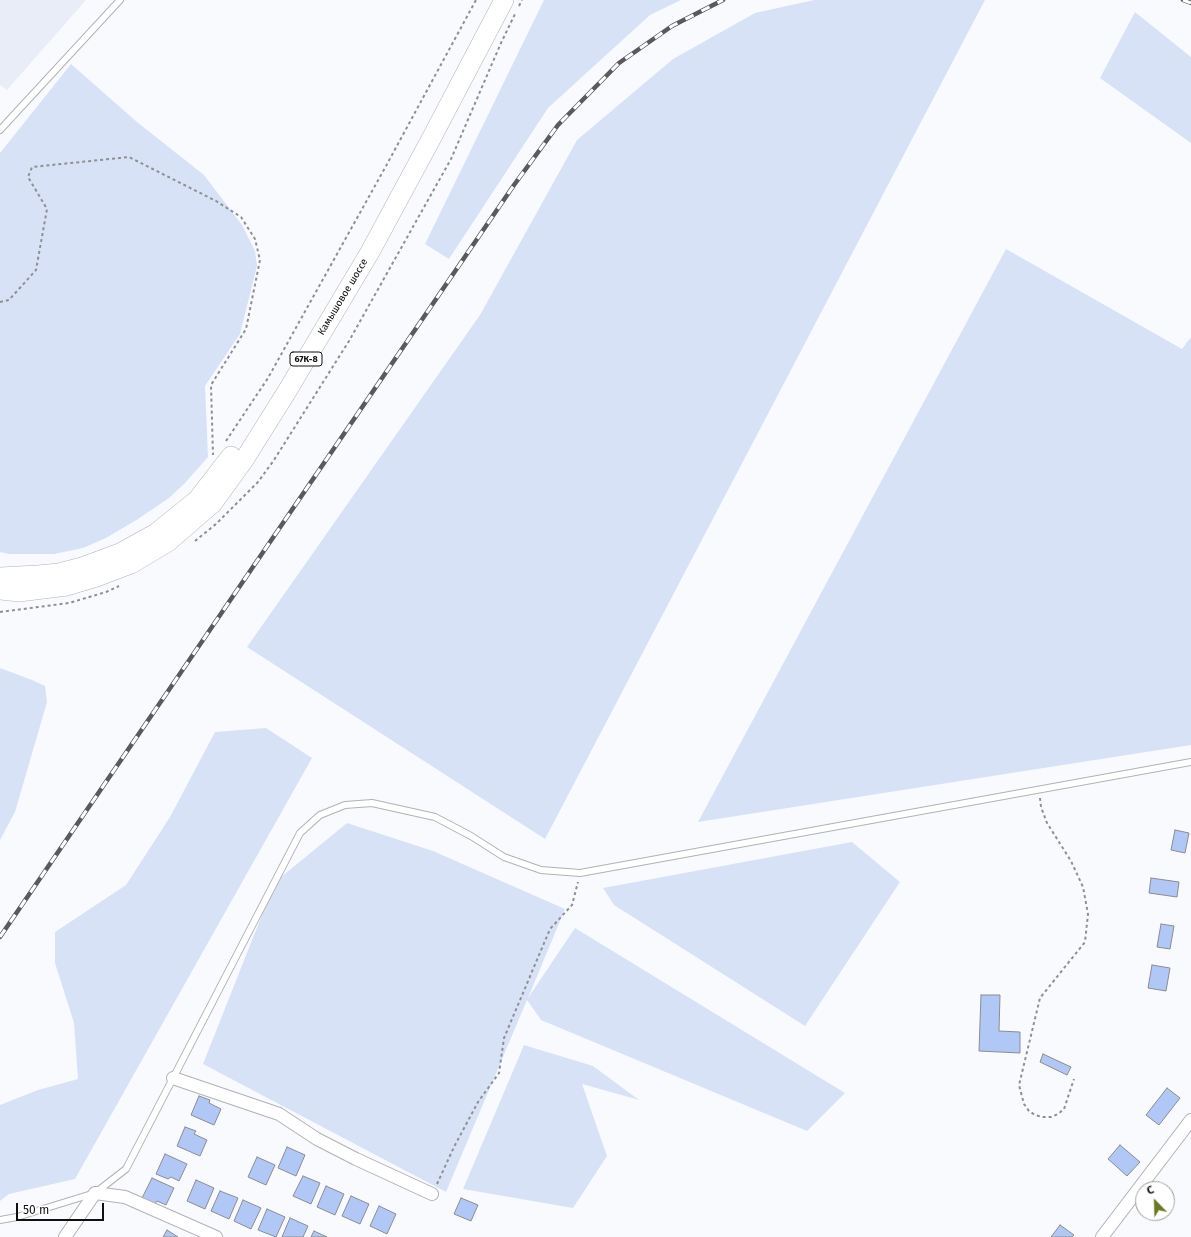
<!DOCTYPE html>
<html>
<head>
<meta charset="utf-8">
<style>
  body { margin:0 }
  #map { position:relative; width:1191px; height:1237px; overflow:hidden; background:#f9fafe; font-family:"Fira Sans",sans-serif }
  canvas { display:block }
  .north { position:absolute; left:1135px; top:1181px; width:40px; height:40px; box-sizing:border-box; background:#fff; border:1px solid #9f9fa0; border-radius:50%; rotate:337deg; font-size:11px; font-weight:700; line-height:16px; text-align:center; color:#101011 }
  .north::after { content:''; display:block; margin:auto; width:14px; height:18px; background:#6c7824; clip-path:polygon(50% 0,100% 100%,50% 72%,0 100%) }
  .scale { position:absolute; left:16px; top:1203px; width:88px; height:18px; box-sizing:border-box; border:2px solid #101011; border-top:0; padding-left:5px; font-size:12px; line-height:14px; white-space:nowrap; color:#101011; -webkit-text-stroke:3px #fff; paint-order:stroke }
</style>
</head>
<body>
<div id="map">
<canvas width="1191" height="1237"></canvas>
<div class="north">С</div>
<div class="scale">50 m</div>
</div>
<script>
const g = document.querySelector('canvas').getContext('2d');
g.lineJoin = 'round';
function fill(path, color) { g.fillStyle = color; g.fill(path, 'evenodd'); }
const shape = rows => new Path2D(rows.map(r => 'M' + r).join(''));
function stroke(path, color, width, dash) { g.strokeStyle = color; g.lineWidth = width; g.lineCap = dash ? 'butt' : 'round'; g.setLineDash(dash || []); g.stroke(path); }
function label(font, color, halo, rows, align = 'center') {
  g.font = font + ' "Fira Sans",sans-serif'; g.lineWidth = 3.5; g.setLineDash([]); g.textBaseline = 'middle'; g.strokeStyle = halo; g.fillStyle = color; for (const [text, x, y, turn = 0] of rows) {
    g.save(); g.translate(x, y); g.rotate((+turn || 0) * Math.PI / 180); g.textAlign = isNaN(turn) ? turn : align; if (halo) g.strokeText(text, 0, 0); g.fillText(text, 0, 0); g.restore();
  }
}
fill(shape([
  [0,0,86,0,7,90,0,85]
]), '#e9edf7');
fill(shape([
  [544,0,681,0,650,15,548,108,449,259,425,244],
  [814,0,985,0,545,839,247,647,480,315,577,140,673,59,755,13],
  [1135,12,1191,57,1191,143,1100,78],
  [71,64,137,122,204,175,242,225,255,251,257,266,240,334,205,386,208,457,185,483,169,498,138,519,106,538,83,548,54,554,9,554,0,552,0,153],
  [1006,249,1182,349,1191,337,1191,745,698,822],
  [0,668,32,680,45,686,47,702,15,812,0,840],
  [266,728,312,758,75,1179,9,1194,0,1201,0,1105,38,1090,78,1079,74,1023,55,963,55,932,126,885,170,817,215,732],
  [347,823,433,851,565,909,528,998,575,928,845,1093,807,1131,541,1020,527,1000,446,1192,203,1064,275,882],
  [852,842,900,882,805,1026,614,905,603,888],
  [524,1045,593,1066,639,1100,582,1084,607,1156,573,1208,463,1189]
]), '#d8e2f6');
const building = shape([
  [1175,830,1189,833,1185,853,1171,850,1175,830],
  [1151,878,1179,882,1177,897,1149,893,1151,878],
  [1161,924,1174,926,1170,949,1157,947,1161,924],
  [1152,965,1170,968,1166,991,1148,988,1152,965],
  [981,995,1000,995,999,1031,1020,1032,1020,1053,979,1051,981,995],
  [1043,1054,1071,1067,1067,1075,1040,1062,1043,1054],
  [1167,1088,1180,1098,1159,1125,1146,1115,1167,1088],
  [199,1096,210,1100,209,1103,221,1109,214,1125,191,1115,199,1096],
  [185,1127,196,1131,194,1134,207,1140,200,1156,177,1146,185,1127],
  [1120,1145,1140,1162,1127,1176,1108,1159,1120,1145],
  [287,1147,305,1155,296,1176,278,1168,287,1147],
  [165,1154,187,1164,179,1181,171,1177,168,1179,156,1174,165,1154],
  [257,1157,275,1165,266,1185,248,1177,257,1157],
  [303,1176,320,1183,311,1204,293,1196,303,1176],
  [152,1178,174,1188,166,1205,157,1201,155,1204,142,1198,152,1178],
  [196,1180,214,1188,205,1209,187,1201,196,1180],
  [326,1186,344,1194,335,1215,317,1207,326,1186],
  [220,1191,238,1198,229,1219,211,1211,220,1191],
  [351,1196,369,1204,360,1224,342,1216,351,1196],
  [461,1198,478,1205,471,1221,454,1214,461,1198],
  [243,1200,261,1208,251,1229,234,1221,243,1200],
  [379,1206,396,1214,387,1234,370,1226,379,1206],
  [267,1209,285,1217,276,1237,258,1230,267,1209],
  [290,1218,308,1226,303,1237,282,1237,290,1218],
  [1060,1225,1074,1235,1072,1237,1051,1237,1060,1225],
  [167,1230,178,1237,163,1237,167,1230],
  [314,1231,327,1237,311,1237,314,1231]
]);
fill(building, '#b1c8f6');
stroke(building, '#8b8c8f', 1);
const service = shape([
  [0,130,120,0],
  [0,1220,17,1217,95,1193,126,1169,300,833,320,815,345,805,372,803,435,817,471,836,504,857,541,870,580,873,1191,762]
]);
const minor = shape([
  [173,1078,279,1114,317,1139,356,1159,432,1194],
  [65,1237,95,1193,125,1197,216,1237],
  [1102,1237,1191,1120]
]);
const primary = shape([
  [0,577,38,575,59,573,82,567,120,553,156,533,197,500,231,456],
  [0,590,19,592,67,586,97,577,131,564,168,542,213,503,244,460,286,393,370,252,431,139,504,0]
]);
stroke(service, '#b1b2b6', 8);
stroke(minor, '#b1b2b6', 14);
stroke(primary, '#b1b2b6', 20);
stroke(shape([
  [519,6,522,0],
  [0,302,9,300,36,270,47,209,28,177,32,167,129,157,216,201,241,217,255,239,260,260,246,329,211,385,213,455],
  [226,441,268,378,386,166,476,0],
  [195,541,216,524,258,482,274,460,349,341,451,159,501,43,515,14],
  [0,612,69,603,106,592,119,586],
  [1040,798,1041,807,1047,823,1071,861,1083,887,1088,914,1085,942,1040,998,1019,1085,1024,1104,1029,1111,1035,1115,1043,1117,1051,1117,1058,1114,1064,1109,1074,1079],
  [437,1184,454,1147,478,1102,499,1073,504,1038,550,929,572,905,578,882]
]), '#8f8f92', 2, [3, 3]);
stroke(service, '#fff', 6);
stroke(minor, '#fff', 12);
stroke(primary, '#fff', 19);
const rail = shape([
  [1183,0,1191,3],
  [0,937,514,185,558,125,619,63,672,26,723,0]
]);
stroke(rail, '#5a5a5c', 4.5);
stroke(rail, '#fff', 3, [9]);
for (const [x, y, w] of [
  [306,359,32]
]) { const box = new Path2D(); box.roundRect(x - w / 2, y - 7, w, 14, 3); g.fillStyle = '#fff'; g.fill(box); stroke(box, '#101011', 1); }
label('bold 9px', '#101011', null, [
  ["67К-8",306,359]
]);
label('10px', '#101011', '#fff', [
  ["Камышовое шоссе",343,297,-59]
]);
</script>
</body>
</html>
